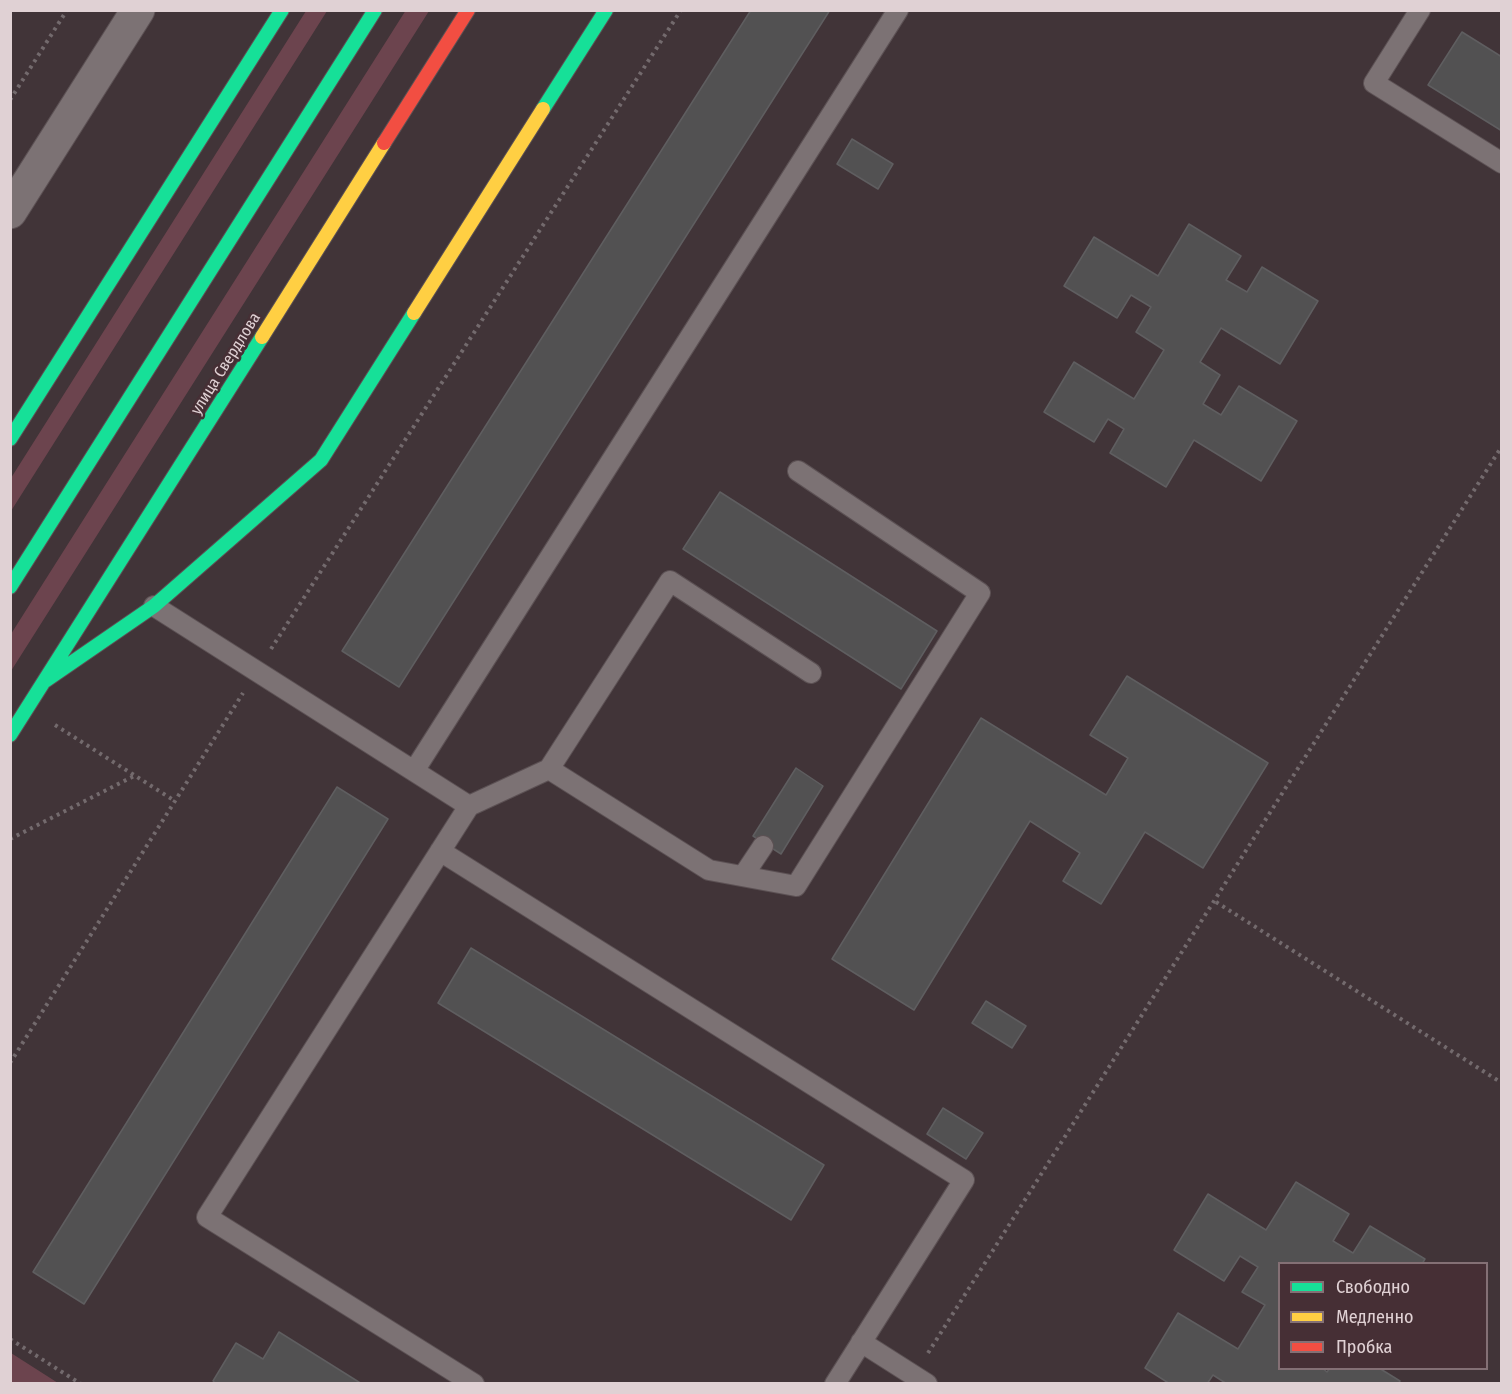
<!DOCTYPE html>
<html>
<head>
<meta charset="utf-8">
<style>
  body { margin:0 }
  #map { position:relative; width:1512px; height:1394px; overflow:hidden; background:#413438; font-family:"Fira Sans Condensed",sans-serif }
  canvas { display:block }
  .frame { position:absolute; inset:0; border:12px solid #e0d1d4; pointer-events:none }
  .legend { position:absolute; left:1278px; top:1262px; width:210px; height:108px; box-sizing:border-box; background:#462f35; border:2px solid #847075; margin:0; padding:8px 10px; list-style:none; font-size:18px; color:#e0d1d4 }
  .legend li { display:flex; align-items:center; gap:12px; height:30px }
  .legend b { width:30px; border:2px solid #847075 }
</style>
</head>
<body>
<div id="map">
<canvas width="1512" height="1394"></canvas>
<div class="frame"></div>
<ul class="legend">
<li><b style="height:8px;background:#16e098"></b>Свободно</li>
<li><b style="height:8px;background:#ffcf43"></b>Медленно</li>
<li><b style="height:8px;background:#f24e42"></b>Пробка</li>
</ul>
</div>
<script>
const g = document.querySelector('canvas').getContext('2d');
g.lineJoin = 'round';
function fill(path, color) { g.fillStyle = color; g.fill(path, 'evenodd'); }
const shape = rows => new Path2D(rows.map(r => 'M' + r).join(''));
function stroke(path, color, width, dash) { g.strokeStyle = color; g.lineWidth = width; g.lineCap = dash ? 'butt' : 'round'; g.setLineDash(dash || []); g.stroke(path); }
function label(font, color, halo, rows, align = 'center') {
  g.font = font + ' "Fira Sans Condensed",sans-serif'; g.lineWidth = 5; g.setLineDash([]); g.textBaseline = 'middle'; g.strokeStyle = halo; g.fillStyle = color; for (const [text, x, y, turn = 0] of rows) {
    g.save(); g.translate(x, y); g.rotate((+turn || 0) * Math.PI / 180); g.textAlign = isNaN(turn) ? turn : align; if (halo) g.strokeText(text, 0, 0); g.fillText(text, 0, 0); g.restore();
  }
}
fill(shape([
  [406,10,429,11,11,671,11,634],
  [306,11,327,11,11,511,11,478],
  [11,1353,58,1383,11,1383]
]), '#6c444e');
const building = shape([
  [751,10,830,10,399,687,342,651,751,10],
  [1462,32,1502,57,1502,131,1428,85,1462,32],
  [852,139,893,164,878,189,837,164,852,139],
  [1189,224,1241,256,1226,280,1247,292,1262,267,1318,301,1280,364,1221,328,1200,362,1220,375,1203,404,1221,415,1239,386,1297,421,1261,481,1194,440,1166,487,1110,453,1124,429,1108,419,1094,442,1044,412,1074,362,1134,399,1164,350,1136,332,1151,307,1131,295,1117,318,1064,286,1094,237,1158,276,1189,224],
  [720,492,937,631,901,689,683,549,720,492],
  [1127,676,1268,763,1203,868,1145,832,1101,904,1063,881,1080,853,1030,821,914,1010,832,959,981,718,1106,795,1128,758,1090,735,1127,676],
  [796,768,823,786,781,854,753,836,796,768],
  [337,787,388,819,84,1304,33,1272,337,787],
  [471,948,824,1165,791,1220,438,1003,471,948],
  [986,1001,1026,1026,1012,1048,972,1023,986,1001],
  [943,1108,983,1133,966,1159,927,1134,943,1108],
  [1296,1182,1349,1214,1333,1241,1353,1253,1370,1226,1425,1259,1422,1264,1280,1264,1280,1368,1322,1368,1327,1372,1330,1368,1379,1368,1400,1381,1398,1384,1227,1384,1213,1375,1207,1384,1170,1384,1145,1368,1178,1313,1238,1349,1265,1305,1242,1292,1258,1267,1240,1256,1224,1281,1174,1250,1208,1194,1266,1230,1296,1182],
  [279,1332,362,1384,217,1384,213,1381,236,1343,263,1359,279,1332]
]);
fill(building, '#525152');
stroke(building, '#5f5e60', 1.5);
const lane = shape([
  [1420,10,1374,83,1502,163],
  [154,606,469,806],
  [549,769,670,581,811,673],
  [414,771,898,10],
  [440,851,964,1180,835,1384],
  [743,876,763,846],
  [861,1342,927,1384],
  [474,1384,207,1217,469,806,549,769,709,870,796,886,980,593,798,471]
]);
const street = shape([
  [10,212,138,10]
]);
const fast = shape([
  [543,109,606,10],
  [10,439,282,10],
  [10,587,375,10],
  [45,681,154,606,321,460,414,313],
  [10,735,262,337]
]);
const slow = shape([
  [414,313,543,109],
  [262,337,384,143]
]);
const jam = shape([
  [384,143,468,10]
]);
stroke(lane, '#5c5154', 22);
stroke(street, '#5c5154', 35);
stroke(fast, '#5c5154', 16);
stroke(slow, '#5c5154', 16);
stroke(jam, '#5c5154', 16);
stroke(shape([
  [10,100,67,10],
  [271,649,681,10],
  [55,725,175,801],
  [10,839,134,776],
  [1216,902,1502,1083],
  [10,1063,243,693],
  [10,1339,81,1384],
  [928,1353,1502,446]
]), '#736a6d', 4, [3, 4.5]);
stroke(lane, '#7c7274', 20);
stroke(street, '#7c7274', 33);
stroke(fast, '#16e098', 14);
stroke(slow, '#ffcf43', 14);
stroke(jam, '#f24e42', 14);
label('16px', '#e0d1d4', '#462f35', [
  ["улица Свердлова",226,364,-58]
]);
</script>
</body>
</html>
